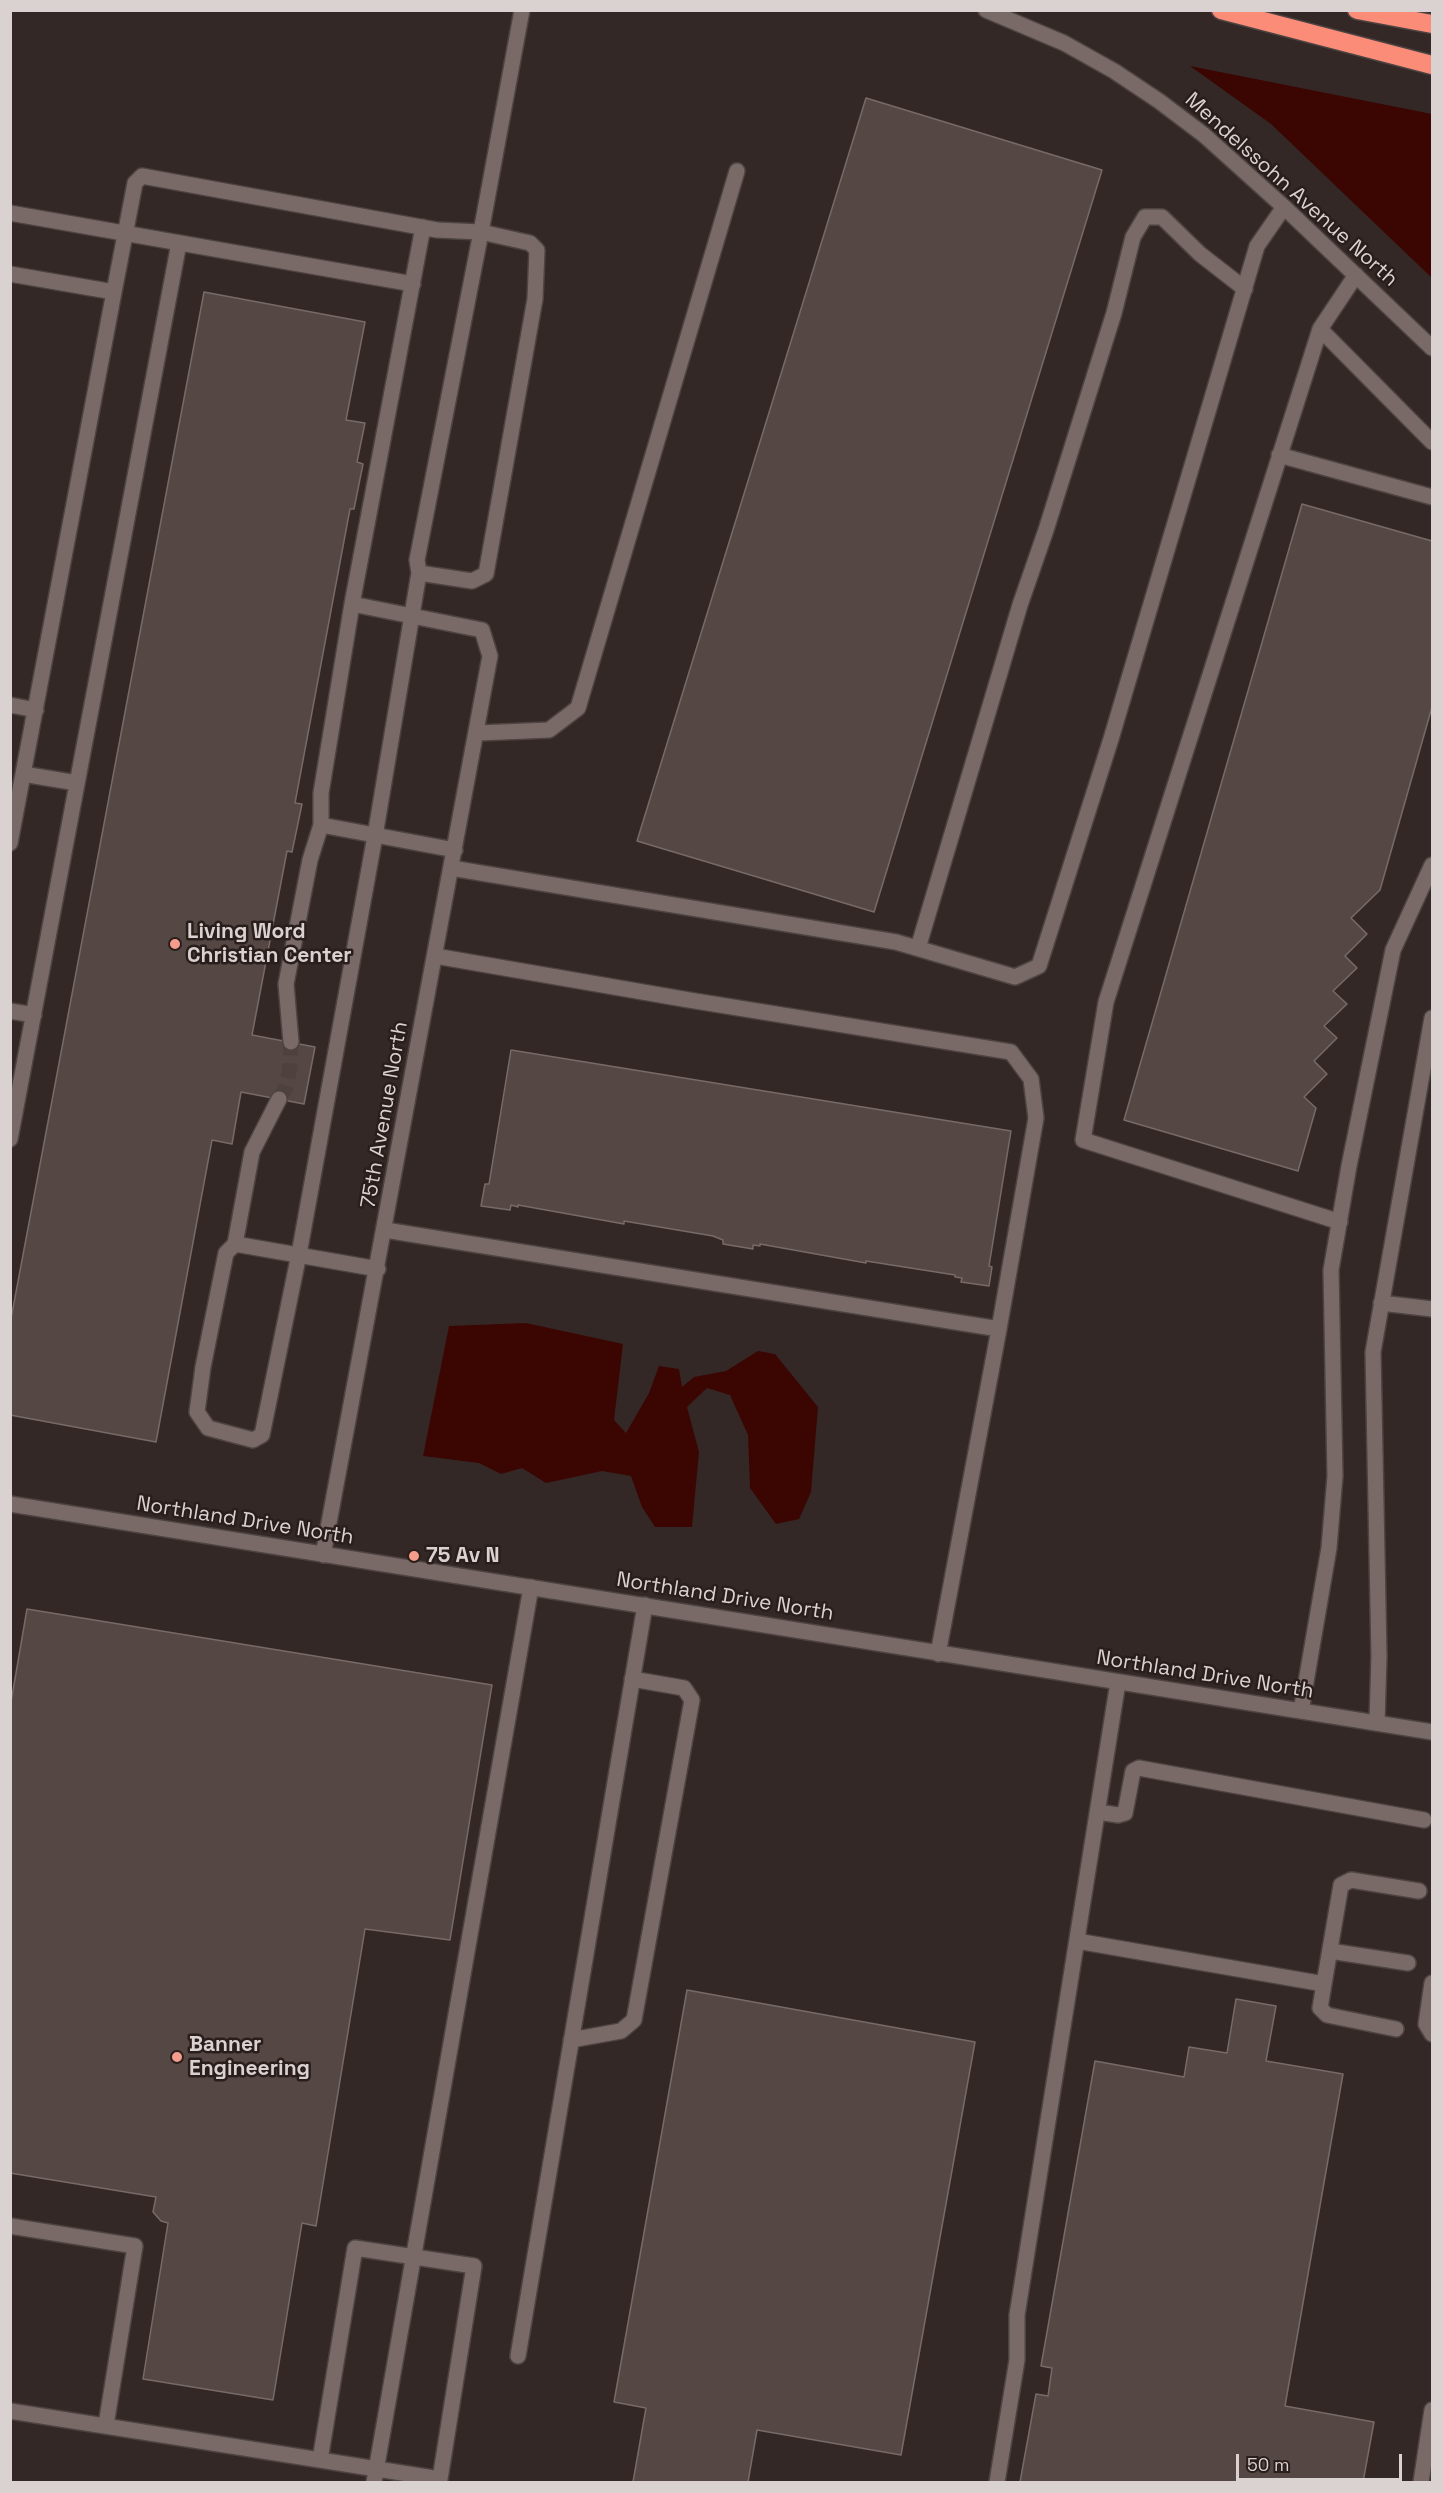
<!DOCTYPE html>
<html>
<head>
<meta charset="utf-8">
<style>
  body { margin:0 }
  #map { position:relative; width:1443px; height:2493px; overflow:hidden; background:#342826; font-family:"Space Grotesk",sans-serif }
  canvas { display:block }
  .frame { position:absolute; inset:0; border:12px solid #dad2d1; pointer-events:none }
  .scale { position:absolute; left:1236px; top:2454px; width:166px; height:27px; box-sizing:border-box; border:3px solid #dad2d1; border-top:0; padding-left:8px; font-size:18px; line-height:21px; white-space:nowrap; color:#dad2d1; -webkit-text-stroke:4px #2a1e1c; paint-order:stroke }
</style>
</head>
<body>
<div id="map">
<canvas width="1443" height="2493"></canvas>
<div class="frame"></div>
<div class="scale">50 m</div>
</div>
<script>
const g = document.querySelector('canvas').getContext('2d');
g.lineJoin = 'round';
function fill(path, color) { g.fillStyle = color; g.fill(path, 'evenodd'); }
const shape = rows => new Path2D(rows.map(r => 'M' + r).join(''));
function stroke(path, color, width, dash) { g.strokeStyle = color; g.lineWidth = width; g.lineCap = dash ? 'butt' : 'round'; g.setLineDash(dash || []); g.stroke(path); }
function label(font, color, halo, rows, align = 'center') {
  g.font = font + ' "Space Grotesk",sans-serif'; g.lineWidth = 5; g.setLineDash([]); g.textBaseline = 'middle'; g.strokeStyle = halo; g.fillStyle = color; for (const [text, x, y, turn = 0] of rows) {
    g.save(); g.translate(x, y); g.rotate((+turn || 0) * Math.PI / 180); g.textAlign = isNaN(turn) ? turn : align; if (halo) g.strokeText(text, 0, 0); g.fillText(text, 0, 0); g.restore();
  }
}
fill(shape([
  [1190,66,1432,114,1432,278,1271,124],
  [526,1323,623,1344,614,1420,626,1433,649,1393,659,1366,679,1369,682,1387,694,1377,726,1371,758,1351,775,1354,818,1407,811,1492,799,1519,776,1524,750,1488,748,1435,730,1395,707,1388,687,1407,699,1452,692,1527,655,1527,642,1507,631,1476,602,1471,546,1483,522,1468,501,1474,479,1463,423,1456,449,1326]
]), '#3b0602');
const building = shape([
  [866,98,1102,170,874,912,637,841,866,98],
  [204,292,365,322,346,420,365,423,357,462,363,464,354,509,350,509,295,803,302,804,292,852,287,851,252,1035,315,1047,304,1104,241,1092,232,1144,212,1140,156,1442,10,1415,10,1324,204,292],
  [1302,504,1432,541,1432,707,1380,890,1351,918,1367,934,1345,956,1357,968,1333,991,1347,1004,1324,1026,1337,1038,1314,1061,1327,1074,1304,1097,1316,1108,1298,1171,1124,1120,1302,504],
  [511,1050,1011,1131,989,1266,992,1267,989,1286,961,1282,962,1278,955,1277,955,1275,866,1261,866,1263,760,1244,760,1246,753,1245,753,1249,723,1244,723,1240,713,1236,624,1221,624,1224,518,1205,518,1207,511,1205,510,1210,481,1206,485,1184,489,1184,511,1050],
  [27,1609,492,1685,450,1940,365,1929,316,2226,302,2223,273,2400,143,2379,168,2223,161,2221,153,2212,156,2197,10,2173,10,1708,27,1609],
  [687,1990,975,2042,901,2455,757,2430,748,2482,633,2482,646,2408,614,2402,687,1990],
  [1236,1999,1276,2006,1266,2061,1343,2074,1285,2406,1374,2422,1363,2482,1020,2482,1036,2394,1048,2396,1052,2368,1041,2366,1095,2061,1184,2077,1189,2047,1227,2053,1236,1999]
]);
fill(building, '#544744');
stroke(building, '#786a67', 1.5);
stroke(shape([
  [279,1099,286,1087,290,1067,291,1042]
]), '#4d4240', 15, [15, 8]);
const minor = shape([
  [986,10,1064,43,1114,71,1159,101,1204,135,1284,207,1432,348],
  [10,213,413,284],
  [10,274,114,292,10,843],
  [1356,275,1320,329,1432,442],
  [114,292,135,183,142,176,437,230,481,232,530,243,537,250,535,299,486,574,472,581,419,573,417,560,481,232,522,10],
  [1320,329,1106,1002,1083,1140,1340,1222],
  [1279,455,1432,497],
  [10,705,36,710],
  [478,733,549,730,578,708,737,171],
  [23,774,77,783],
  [321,825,455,850],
  [451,868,896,942,1015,977,1039,966,1111,739,1257,246,1284,207],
  [918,948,1020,605,1046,530,1114,313,1133,237,1145,217,1162,217,1200,254,1245,289],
  [435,956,689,1000,1011,1052,1031,1079,1036,1118,999,1329],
  [10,1011,34,1015],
  [291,1042,286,984,310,860,321,825,321,793,352,604,423,227],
  [279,1099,252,1152,235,1244,226,1253,203,1367,197,1412,208,1428,253,1440,262,1435,299,1254,375,836,419,573],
  [10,1139,179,243],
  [385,1230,999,1329,938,1654],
  [235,1244,378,1269],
  [1381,1303,1432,1309],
  [10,1504,1432,1732],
  [323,1555,490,656,482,630,352,604],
  [1301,1711,1329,1548,1335,1476,1331,1270,1349,1166,1393,950,1432,865],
  [1377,1723,1379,1656,1373,1352,1432,1018],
  [1098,1812,1118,1815,1125,1813,1133,1771,1139,1768,1424,1820],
  [1077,1941,1324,1984,1320,2008,1327,2015,1396,2029],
  [1330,1951,1408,1963],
  [1432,1983,1426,2024,1432,2034],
  [1324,1984,1341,1885,1351,1880,1419,1891],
  [571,2040,621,2031,634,2020,692,1700,684,1688,632,1679],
  [10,2226,135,2246,106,2425],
  [518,2356,645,1605],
  [10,2411,320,2460,440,2479,474,2266,355,2248,320,2460],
  [374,2482,531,1587],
  [997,2482,1017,2360,1017,2315,1118,1682],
  [1421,2482,1432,2410]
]);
const highway = shape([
  [1221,10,1432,65],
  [1357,10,1432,24]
]);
stroke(minor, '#4d4341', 18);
stroke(highway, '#4d4341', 21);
stroke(minor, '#796a68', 15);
stroke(highway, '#fa8c78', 18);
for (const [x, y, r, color] of [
  [175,944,6,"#f49d8c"],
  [414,1556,6,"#f49d8c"],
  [177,2057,6,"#f49d8c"]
]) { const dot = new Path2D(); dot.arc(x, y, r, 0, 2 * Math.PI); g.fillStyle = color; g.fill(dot); stroke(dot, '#2a1e1c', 2); }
label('21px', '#dad2d1', '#2a1e1c', [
  ["Mendelssohn Avenue North",1291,190,42],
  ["75th Avenue North",385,1115,-80],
  ["Northland Drive North",245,1521,9],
  ["Northland Drive North",725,1597,9],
  ["Northland Drive North",1205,1675,9]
]);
label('bold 21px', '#dad2d1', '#2a1e1c', [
  ["Living Word",187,932],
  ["Christian Center",187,956],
  ["75 Av N",426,1556],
  ["Banner",189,2045],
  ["Engineering",189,2069]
], 'left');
</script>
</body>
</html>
